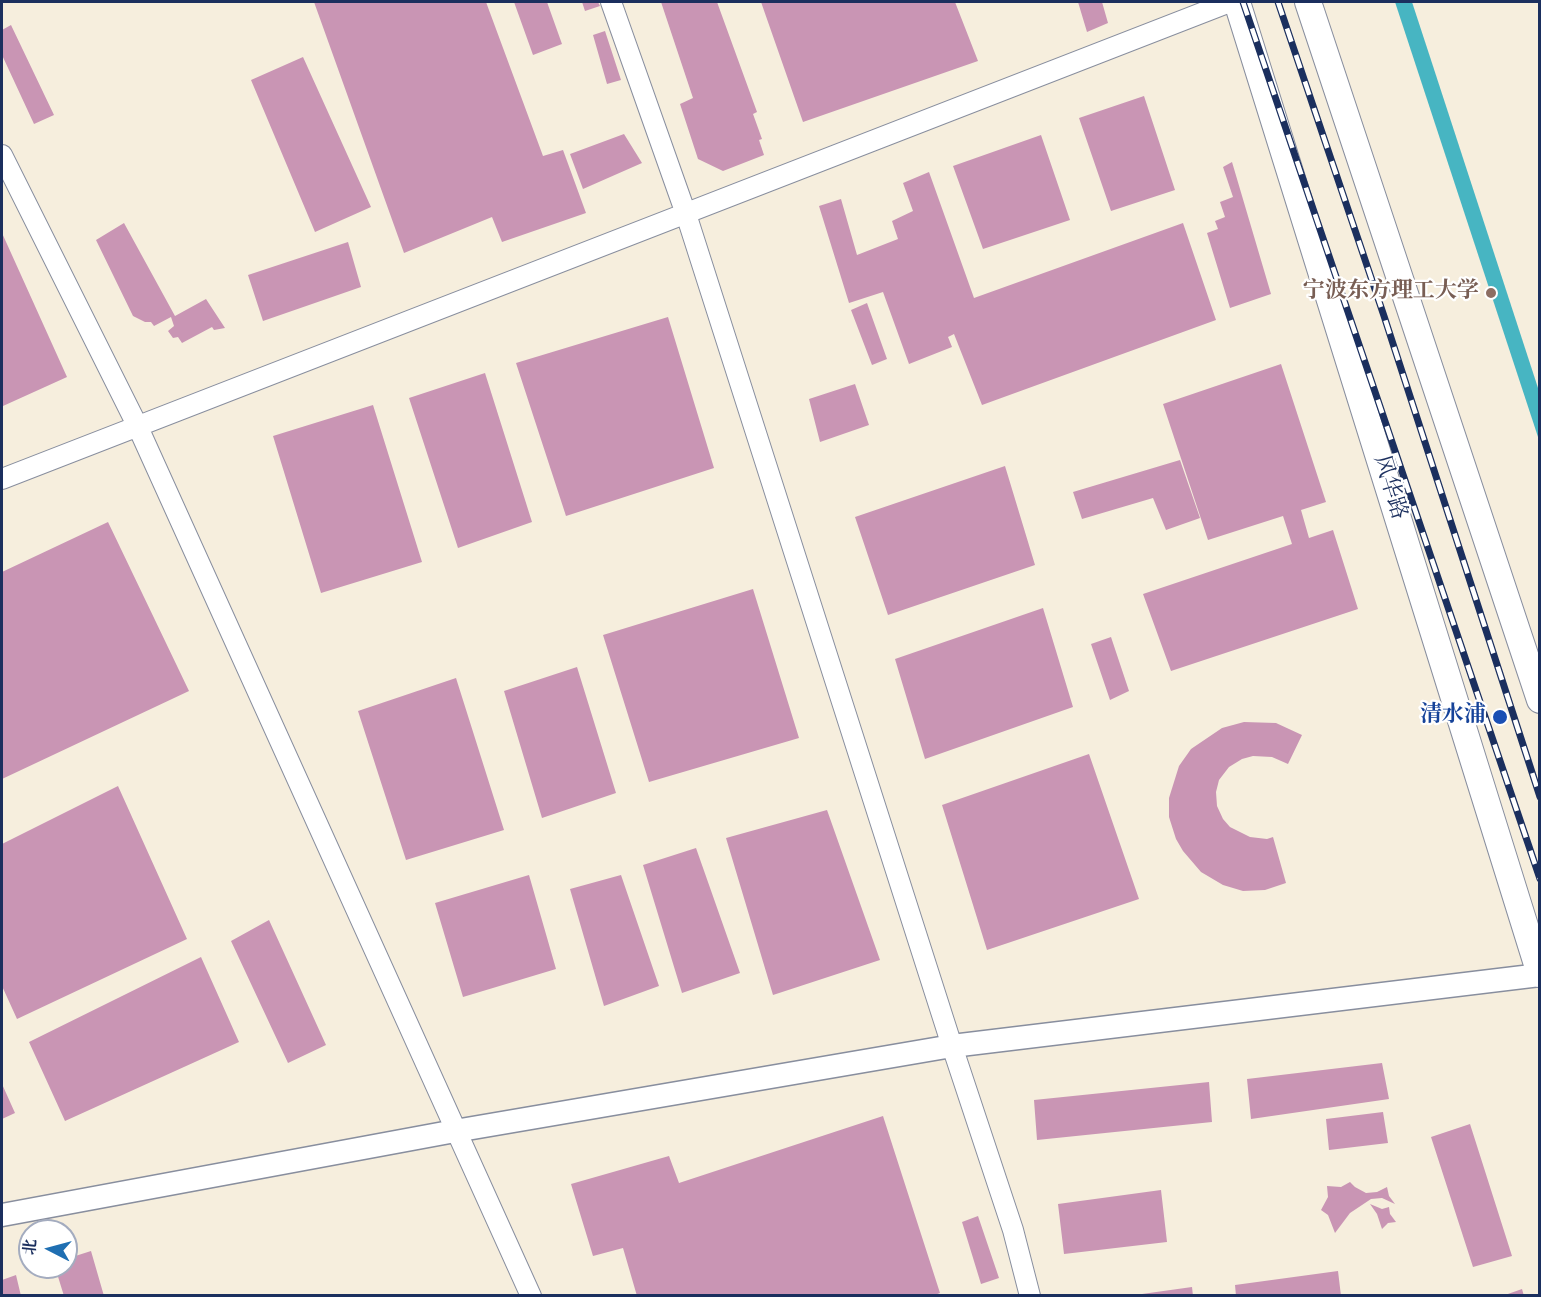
<!DOCTYPE html>
<html>
<head>
<meta charset="utf-8">
<style>
  body { margin:0 }
  #map { position:relative; width:1541px; height:1297px; overflow:hidden; background:#f6eedd; font-family:"Sorts Mill Goudy","Noto Serif SC",serif }
  canvas { display:block }
  .frame { position:absolute; inset:0; border:3px solid #1b2f5e; pointer-events:none }
  .north { position:absolute; left:18px; top:1219px; width:60px; height:60px; box-sizing:border-box; background:#fff; border:2px solid #a4acbf; border-radius:50%; rotate:276deg; font-size:16px; font-weight:700; line-height:24px; text-align:center; color:#1b2f5e }
  .north::after { content:''; display:block; margin:auto; width:21px; height:27px; background:#1f6fb2; clip-path:polygon(50% 0,100% 100%,50% 72%,0 100%) }
</style>
</head>
<body>
<div id="map">
<canvas width="1541" height="1297"></canvas>
<div class="frame"></div>
<div class="north">北</div>
</div>
<script>
const g = document.querySelector('canvas').getContext('2d');
g.lineJoin = 'round';
function fill(path, color) { g.fillStyle = color; g.fill(path, 'evenodd'); }
const shape = rows => new Path2D(rows.map(r => 'M' + r).join(''));
function stroke(path, color, width, dash) { g.strokeStyle = color; g.lineWidth = width; g.lineCap = dash ? 'butt' : 'round'; g.setLineDash(dash || []); g.stroke(path); }
function label(font, color, halo, rows, align = 'center') {
  g.font = font + ' "Sorts Mill Goudy","Noto Serif SC",serif'; g.lineWidth = 4.5; g.setLineDash([]); g.textBaseline = 'middle'; g.strokeStyle = halo; g.fillStyle = color; for (const [text, x, y, turn = 0] of rows) {
    g.save(); g.translate(x, y); g.rotate((+turn || 0) * Math.PI / 180); g.textAlign = isNaN(turn) ? turn : align; if (halo) g.strokeText(text, 0, 0); g.fillText(text, 0, 0); g.restore();
  }
}
fill(shape([
  [1395,2,1412,2,1431,60,1539,391,1539,440]
]), '#47b5c2');
fill(shape([
  [314,2,486,2,543,156,563,150,586,213,502,242,492,217,404,253],
  [514,2,547,2,562,44,533,55],
  [582,2,598,2,600,6,585,11],
  [661,2,717,2,757,112,753,114,762,139,759,140,764,155,723,171,698,159,680,104,693,98],
  [761,2,955,2,978,61,803,122],
  [1078,2,1102,2,1108,23,1087,32],
  [11,25,54,115,34,124,2,55,2,30],
  [605,31,621,80,607,84,593,35],
  [303,57,371,207,315,232,251,80],
  [1144,96,1175,190,1111,211,1079,118],
  [624,134,642,163,583,189,570,154],
  [1041,135,1070,220,983,249,953,166],
  [1232,162,1271,294,1230,308,1207,233,1218,229,1215,221,1225,217,1220,202,1233,197,1223,167],
  [929,172,974,298,1183,223,1216,320,982,405,954,334,948,337,952,347,909,364,883,292,849,303,819,206,841,199,857,255,898,239,892,221,913,211,903,183],
  [124,223,175,316,206,299,225,328,214,330,212,327,182,343,178,337,173,338,168,331,174,326,171,317,154,326,151,322,145,322,133,316,96,240],
  [2,233,67,377,3,406,2,403],
  [348,242,361,287,263,321,248,275],
  [867,303,887,359,872,365,851,310],
  [668,317,714,468,566,516,516,363],
  [1281,364,1326,502,1301,510,1309,538,1333,530,1358,609,1171,671,1143,594,1292,544,1283,516,1208,540,1163,404],
  [485,373,532,522,458,548,409,398],
  [855,384,869,425,820,442,809,399],
  [373,405,422,562,321,593,273,436],
  [1180,460,1200,518,1166,530,1153,498,1082,519,1073,492],
  [1005,466,1035,565,888,615,855,517],
  [108,522,189,691,2,779,2,572],
  [753,589,799,738,649,782,603,635],
  [1043,608,1073,707,925,759,895,659],
  [1111,637,1129,691,1110,700,1091,644],
  [577,667,616,793,542,818,504,691],
  [456,678,504,830,406,860,358,711],
  [1244,722,1276,723,1302,735,1288,764,1272,757,1253,756,1242,759,1229,767,1219,780,1216,792,1217,806,1223,819,1230,827,1250,837,1267,839,1273,837,1286,883,1265,890,1243,891,1223,885,1201,872,1183,851,1176,839,1169,817,1169,798,1179,766,1191,749,1222,728],
  [1089,754,1139,899,987,950,942,805],
  [118,786,187,939,17,1019,2,986,2,844],
  [827,810,880,960,773,995,726,838],
  [696,848,740,973,682,993,643,865],
  [529,875,556,969,463,997,435,903],
  [621,875,659,986,604,1006,570,889],
  [269,920,326,1045,288,1063,231,941],
  [201,957,239,1042,65,1121,29,1042],
  [1382,1063,1389,1099,1251,1119,1247,1079],
  [1209,1082,1212,1122,1037,1140,1034,1100],
  [2,1084,15,1113,2,1119],
  [1383,1112,1388,1143,1329,1150,1326,1119],
  [883,1116,940,1293,932,1296,637,1296,623,1248,593,1256,571,1184,669,1156,679,1183],
  [1470,1124,1512,1256,1473,1267,1431,1137],
  [1350,1182,1355,1187,1366,1193,1377,1192,1387,1187,1389,1196,1395,1204,1382,1198,1371,1199,1350,1213,1335,1233,1328,1215,1321,1210,1328,1197,1327,1186,1341,1187],
  [1161,1190,1167,1242,1064,1254,1058,1204],
  [1370,1204,1382,1209,1389,1207,1390,1214,1396,1222,1388,1223,1382,1229,1377,1214],
  [978,1216,999,1278,981,1284,962,1222],
  [91,1251,104,1296,64,1296,55,1267,66,1267,66,1259],
  [1338,1271,1341,1296,1236,1296,1235,1285],
  [16,1275,21,1296,2,1296,2,1280],
  [1192,1287,1193,1296,1142,1296,1142,1294],
  [1522,1289,1524,1296,1505,1296,1505,1295]
]), '#c995b4');
const tertiary = shape([
  [611,2,686,214,952,1046,1013,1230,1030,1296],
  [2,155,137,425,531,1296],
  [2,479,1230,2]
]);
const secondary = shape([
  [2,1215,455,1131,952,1046,1540,975]
]);
const primary = shape([
  [1237,2,1540,974],
  [1308,2,1540,700]
]);
stroke(tertiary, '#888e9e', 22);
stroke(secondary, '#888e9e', 25);
stroke(primary, '#888e9e', 28);
stroke(tertiary, '#fff', 20);
stroke(secondary, '#fff', 22);
stroke(primary, '#fff', 26);
const rail = shape([
  [1243,2,1540,879],
  [1278,2,1384,316,1540,797]
]);
stroke(rail, '#1b2f5e', 7);
stroke(rail, '#fff', 4.5, [14]);
for (const [x, y, r, color] of [
  [1491,293,6,"#8d6e63"],
  [1500,717,8,"#1a4fb4"]
]) { const dot = new Path2D(); dot.arc(x, y, r, 0, 2 * Math.PI); g.fillStyle = color; g.fill(dot); stroke(dot, '#fff', 2); }
label('bold 22px', '#785e54', '#fff', [
  ["宁波东方理工大学",1479,293]
], 'right');
label('22px', '#1b2f5e', '#fff', [
  ["风华路",1388,488,73]
]);
label('bold 22px', '#164399', '#fff', [
  ["清水浦",1486,717]
], 'right');
</script>
</body>
</html>
